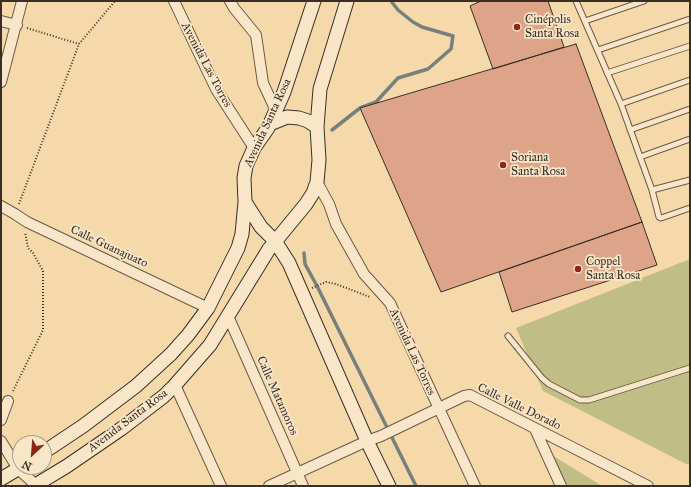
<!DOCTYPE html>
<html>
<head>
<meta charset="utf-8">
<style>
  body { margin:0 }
  #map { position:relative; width:691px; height:487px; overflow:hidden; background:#f6d9aa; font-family:"IM FELL Great Primer",serif }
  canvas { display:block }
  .frame { position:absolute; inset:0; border:2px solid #3a2e26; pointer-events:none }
  .north { position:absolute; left:12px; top:435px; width:40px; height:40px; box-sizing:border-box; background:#f9e6c8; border:1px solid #ad9c87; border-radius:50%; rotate:206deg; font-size:11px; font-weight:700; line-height:16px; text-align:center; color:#3a2e26 }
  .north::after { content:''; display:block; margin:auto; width:14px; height:18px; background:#8f2418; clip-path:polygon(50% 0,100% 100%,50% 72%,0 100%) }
</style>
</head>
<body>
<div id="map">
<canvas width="691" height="487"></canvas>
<div class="frame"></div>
<div class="north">N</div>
</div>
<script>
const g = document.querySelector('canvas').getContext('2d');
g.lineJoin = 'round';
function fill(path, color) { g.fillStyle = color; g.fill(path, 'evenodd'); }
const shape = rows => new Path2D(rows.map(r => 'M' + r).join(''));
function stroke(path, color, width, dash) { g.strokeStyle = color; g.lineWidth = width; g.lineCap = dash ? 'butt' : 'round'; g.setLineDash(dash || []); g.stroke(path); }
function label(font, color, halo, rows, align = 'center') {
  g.font = font + ' "IM FELL Great Primer",serif'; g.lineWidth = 3.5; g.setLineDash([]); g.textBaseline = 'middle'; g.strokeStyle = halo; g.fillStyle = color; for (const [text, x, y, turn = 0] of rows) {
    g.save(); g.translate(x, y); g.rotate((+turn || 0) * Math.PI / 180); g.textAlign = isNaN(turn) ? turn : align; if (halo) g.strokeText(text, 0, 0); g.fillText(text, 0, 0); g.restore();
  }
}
fill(shape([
  [690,259,690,464,686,464,543,391,516,328],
  [547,452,602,486,565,486]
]), '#c0be86');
stroke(shape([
  [332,130,360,108,376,102,398,78,428,69,451,49,453,36,422,27,413,22,398,10,391,1],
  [304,253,305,264,317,286,416,486]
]), '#77817b', 3.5);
const building = shape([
  [481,1,548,1,564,47,493,69,470,6,481,1],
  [576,44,642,222,441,292,360,108,576,44],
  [642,222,657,265,512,312,499,272,642,222]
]);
fill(building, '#dea48a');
stroke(building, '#3a2e26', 1);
const lane = shape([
  [576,1,621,104,652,190,659,217,661,218,690,208],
  [585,21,644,1],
  [598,50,690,19],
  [607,73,690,46],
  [621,104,690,80],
  [630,130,690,109],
  [640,157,690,139],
  [652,190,690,180],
  [508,336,542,378,549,384,580,400,589,400,690,368]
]);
const street = shape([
  [174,1,216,89,254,148],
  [230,1,234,8,256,35,263,83,276,111],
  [1,21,17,25],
  [1,82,22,1],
  [317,182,329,204,336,224,364,274,390,303,475,486],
  [1,206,15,214,27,222,208,308],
  [228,316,303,486],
  [175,385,221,486],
  [1,420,8,401],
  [535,429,561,486],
  [1,441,18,469,37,486],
  [269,486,367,441,381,436,464,396,470,395,648,486]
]);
const secondary = shape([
  [270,124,287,117,299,118,308,121,317,127],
  [245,202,261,227,275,241,289,263,367,441,389,486],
  [44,452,83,426,136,386,171,354,188,335,208,308,238,248,242,234,245,202,244,178,246,166,254,148,268,128,284,92,314,1],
  [1,479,21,467],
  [34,486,67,466,121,429,164,396,175,385,210,345,269,249,306,204,313,193,317,182,319,160,317,127,320,89,347,1]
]);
stroke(lane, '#695947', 7);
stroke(street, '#695947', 12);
stroke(secondary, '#3a2e26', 15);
stroke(shape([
  [27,28,79,44],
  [19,204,79,44,115,1],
  [312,288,326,282,336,284,370,297],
  [13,391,43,330,43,271,33,253,28,248,25,232]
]), '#3a2e26', 2, [1, 2]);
stroke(lane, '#f9e6c8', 5);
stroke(street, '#f9e6c8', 10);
stroke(secondary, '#f9e6c8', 13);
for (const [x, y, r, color] of [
  [517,27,4,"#8f2418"],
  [503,165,4,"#8f2418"],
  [578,269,4,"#8f2418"]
]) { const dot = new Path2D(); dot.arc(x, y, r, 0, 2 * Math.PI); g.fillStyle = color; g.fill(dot); stroke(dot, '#f9e6c8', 1.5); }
label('12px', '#3a2e26', '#f9e6c8', [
  ["Cinépolis",525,20],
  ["Santa Rosa",525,34],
  ["Soriana",511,158],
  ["Santa Rosa",511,172],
  ["Coppel",586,262],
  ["Santa Rosa",586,276]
], 'left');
label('12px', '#3a2e26', '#f9e6c8', [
  ["Avenida Las Torres",206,65,62],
  ["Avenida Santa Rosa",268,123,-65],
  ["Calle Guanajuato",109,247,25],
  ["Avenida Las Torres",412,352,65],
  ["Calle Matamoros",277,396,66],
  ["Calle Valle Dorado",519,407,26],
  ["Avenida Santa Rosa",128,421,-37]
]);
</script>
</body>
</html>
